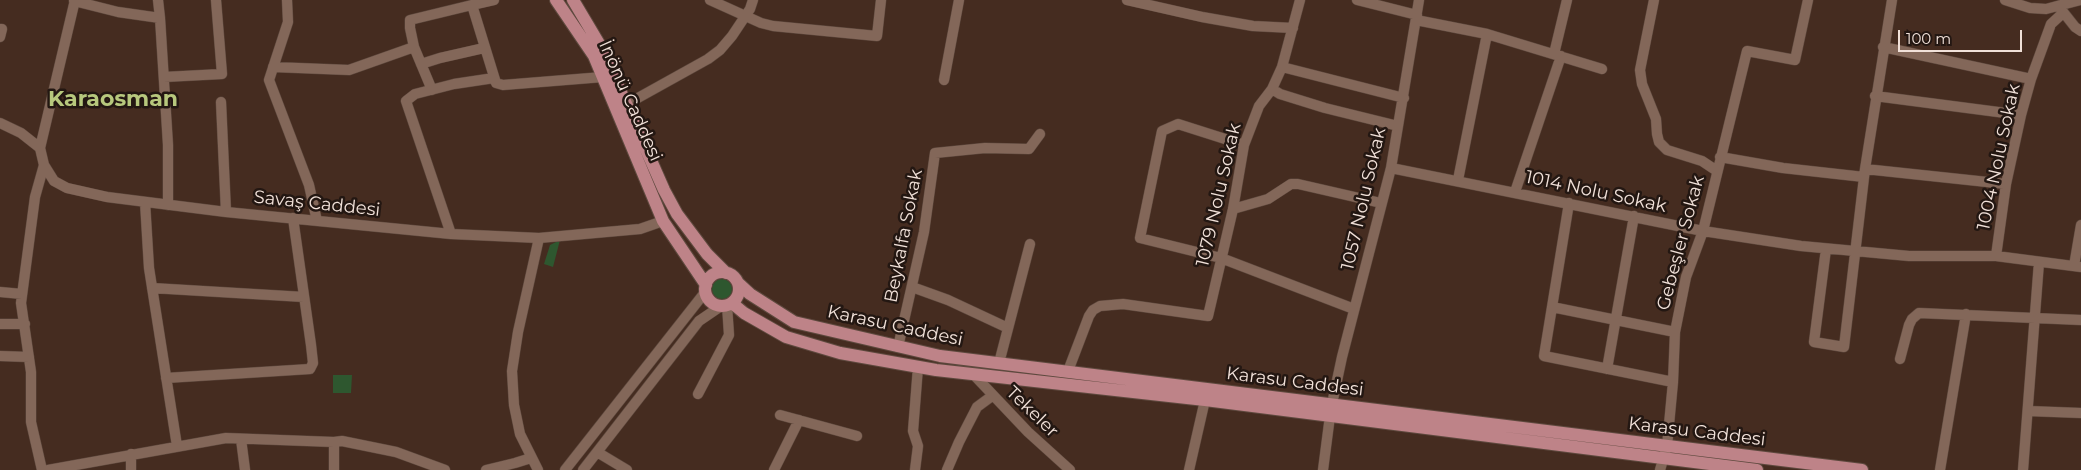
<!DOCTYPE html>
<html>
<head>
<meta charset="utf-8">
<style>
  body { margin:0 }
  #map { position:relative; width:2081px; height:470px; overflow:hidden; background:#452c20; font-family:Montserrat,sans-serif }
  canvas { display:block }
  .scale { position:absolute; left:1898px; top:30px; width:124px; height:22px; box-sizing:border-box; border:2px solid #f1e1d9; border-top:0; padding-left:6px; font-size:15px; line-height:18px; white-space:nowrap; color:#f1e1d9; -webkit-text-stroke:4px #231712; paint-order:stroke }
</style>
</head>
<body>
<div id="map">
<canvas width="2081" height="470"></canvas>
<div class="scale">100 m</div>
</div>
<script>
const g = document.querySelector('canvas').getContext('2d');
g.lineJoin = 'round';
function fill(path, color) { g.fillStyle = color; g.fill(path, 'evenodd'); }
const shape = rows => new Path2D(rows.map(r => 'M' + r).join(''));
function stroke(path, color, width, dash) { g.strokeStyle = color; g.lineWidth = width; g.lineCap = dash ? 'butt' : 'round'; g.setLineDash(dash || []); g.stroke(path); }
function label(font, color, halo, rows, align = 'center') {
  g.font = font + ' Montserrat,sans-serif'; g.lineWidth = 5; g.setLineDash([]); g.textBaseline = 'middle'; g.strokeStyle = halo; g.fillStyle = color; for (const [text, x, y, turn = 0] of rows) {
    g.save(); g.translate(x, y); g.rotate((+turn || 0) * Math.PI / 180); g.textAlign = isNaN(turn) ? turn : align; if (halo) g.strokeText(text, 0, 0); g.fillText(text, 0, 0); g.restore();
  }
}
fill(shape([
  [560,240,553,267,544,264,550,245],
  '712 289a10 10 0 1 1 20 0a10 10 0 1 1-20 0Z',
  [333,375,352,375,351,393,333,393]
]), '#2e572f');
const minor = shape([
  [158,0,160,18],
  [287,0,288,22,269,80,309,185,317,221],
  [710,0,761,23,773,26,877,36,881,0],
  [1127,0,1202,17,1253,26,1293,28],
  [1357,0,1417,15],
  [1654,0,1640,70,1642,84,1656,119,1657,134,1659,142,1667,150,1702,161,1717,171],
  [2005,0,2030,8,2046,9,2080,0],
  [74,1,118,12,160,18,168,145,168,205],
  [472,5,494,0],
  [2060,8,2075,27,2081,31],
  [1416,20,1487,34,1602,69],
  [0,29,2,29,0,37],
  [414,47,432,90],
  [1883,47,2031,79],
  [1554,54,1567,0],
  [421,64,440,58,484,48],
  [273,67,349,70,414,47,410,28,410,20,472,5,496,83,503,85,603,77],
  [1282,67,1404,98],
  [164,77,222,74,216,0],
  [944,80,959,0],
  [1272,89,1280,94,1325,108,1398,126],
  [1875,96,2021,115],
  [221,102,226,212],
  [627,104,708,59,720,50,732,36,750,9,753,0],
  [0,123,21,133,40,148,44,165,54,181,67,188,107,197,226,212,451,234,539,238,640,229,663,221],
  [1244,145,1178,124,1162,131,1140,238,1221,258,1354,309],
  [40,148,75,0],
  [1720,157,1783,168,1864,177],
  [1391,168,1703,231,1801,246,1909,256,1996,256,2081,267],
  [1865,169,2006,184],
  [1458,180,1487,34],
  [1515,192,1561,56],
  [145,202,149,268,177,446],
  [1569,203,1544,356,1673,382],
  [1233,209,1268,199,1291,184,1298,184,1381,203],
  [451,234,406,101,415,94,454,84,494,78],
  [1826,249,1814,342,1844,347,1865,169,1892,0],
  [1996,256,2006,184,2021,115,2031,79,2051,24,2063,13],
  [2074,266,2081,225],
  [912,287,948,300,1008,328],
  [152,288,304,297],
  [0,292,22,294],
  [1552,307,1675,332],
  [0,324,25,324],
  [898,347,924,232,935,153,985,148,1029,149,1040,134],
  [0,356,29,357],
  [1900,359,1909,325,1912,319,1919,313,2081,320],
  [999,363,1030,244],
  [1607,369,1634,216],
  [1068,371,1089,316,1093,310,1100,306,1123,304,1208,316,1233,209,1244,145,1259,106,1272,89,1282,67,1300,0],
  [974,375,1028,432,1070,470],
  [166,378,310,369,313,363,311,345,293,218],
  [698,394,729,335,727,305],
  [1332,404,1342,357,1391,168,1419,0],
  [2028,411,2081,413],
  [780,415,857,436],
  [241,439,245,470],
  [334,442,342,441,396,452,445,470],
  [597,452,627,470],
  [131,454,131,470],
  [42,470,31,422,31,372,21,303,35,197,44,165],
  [48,470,226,438,334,442,334,470],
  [486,470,515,463,531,458],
  [538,470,520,434,514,405,512,371,518,332,539,238],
  [565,470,706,291],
  [583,470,699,321,721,306],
  [774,470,799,420],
  [915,470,918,446,913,431,918,367],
  [947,470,959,442,977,407,992,396],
  [1189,470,1205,400],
  [1323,470,1330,416],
  [1660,470,1667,446,1673,382,1675,332,1686,277,1703,231,1747,51,1795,60,1808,0],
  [1940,470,1966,314],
  [2023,470,2039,262]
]);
const major = shape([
  [556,0,594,56,663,221,706,285],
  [573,0,601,47,664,190,677,214,707,254,726,273],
  '705 289a17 17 0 1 1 34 0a17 17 0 1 1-34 0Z',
  [738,283,750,294,794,322,940,356,1862,470],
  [732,303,744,313,786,337,840,353,936,370,1205,400,1757,470]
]);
stroke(minor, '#5e493e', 11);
stroke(major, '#5e493e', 14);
stroke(minor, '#836759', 10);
stroke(major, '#be8388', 12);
label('18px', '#f1e1d9', '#231712', [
  ["İnönü Caddesi",630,101,66],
  ["1004 Nolu Sokak",1999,157,-78],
  ["1014 Nolu Sokak",1596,192,12],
  ["1079 Nolu Sokak",1219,195,-77],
  ["1057 Nolu Sokak",1364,199,-77],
  ["Savaş Caddesi",317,204,6],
  ["Beykalfa Sokak",904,236,-79],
  ["Gebeşler Sokak",1681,243,-75],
  ["Karasu Caddesi",895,326,12],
  ["Karasu Caddesi",1295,382,7],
  ["Tekeler",1032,412,44],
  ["Karasu Caddesi",1697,432,7]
]);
label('bold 22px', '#b7c87d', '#231712', [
  ["Karaosman",113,100]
]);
</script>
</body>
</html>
